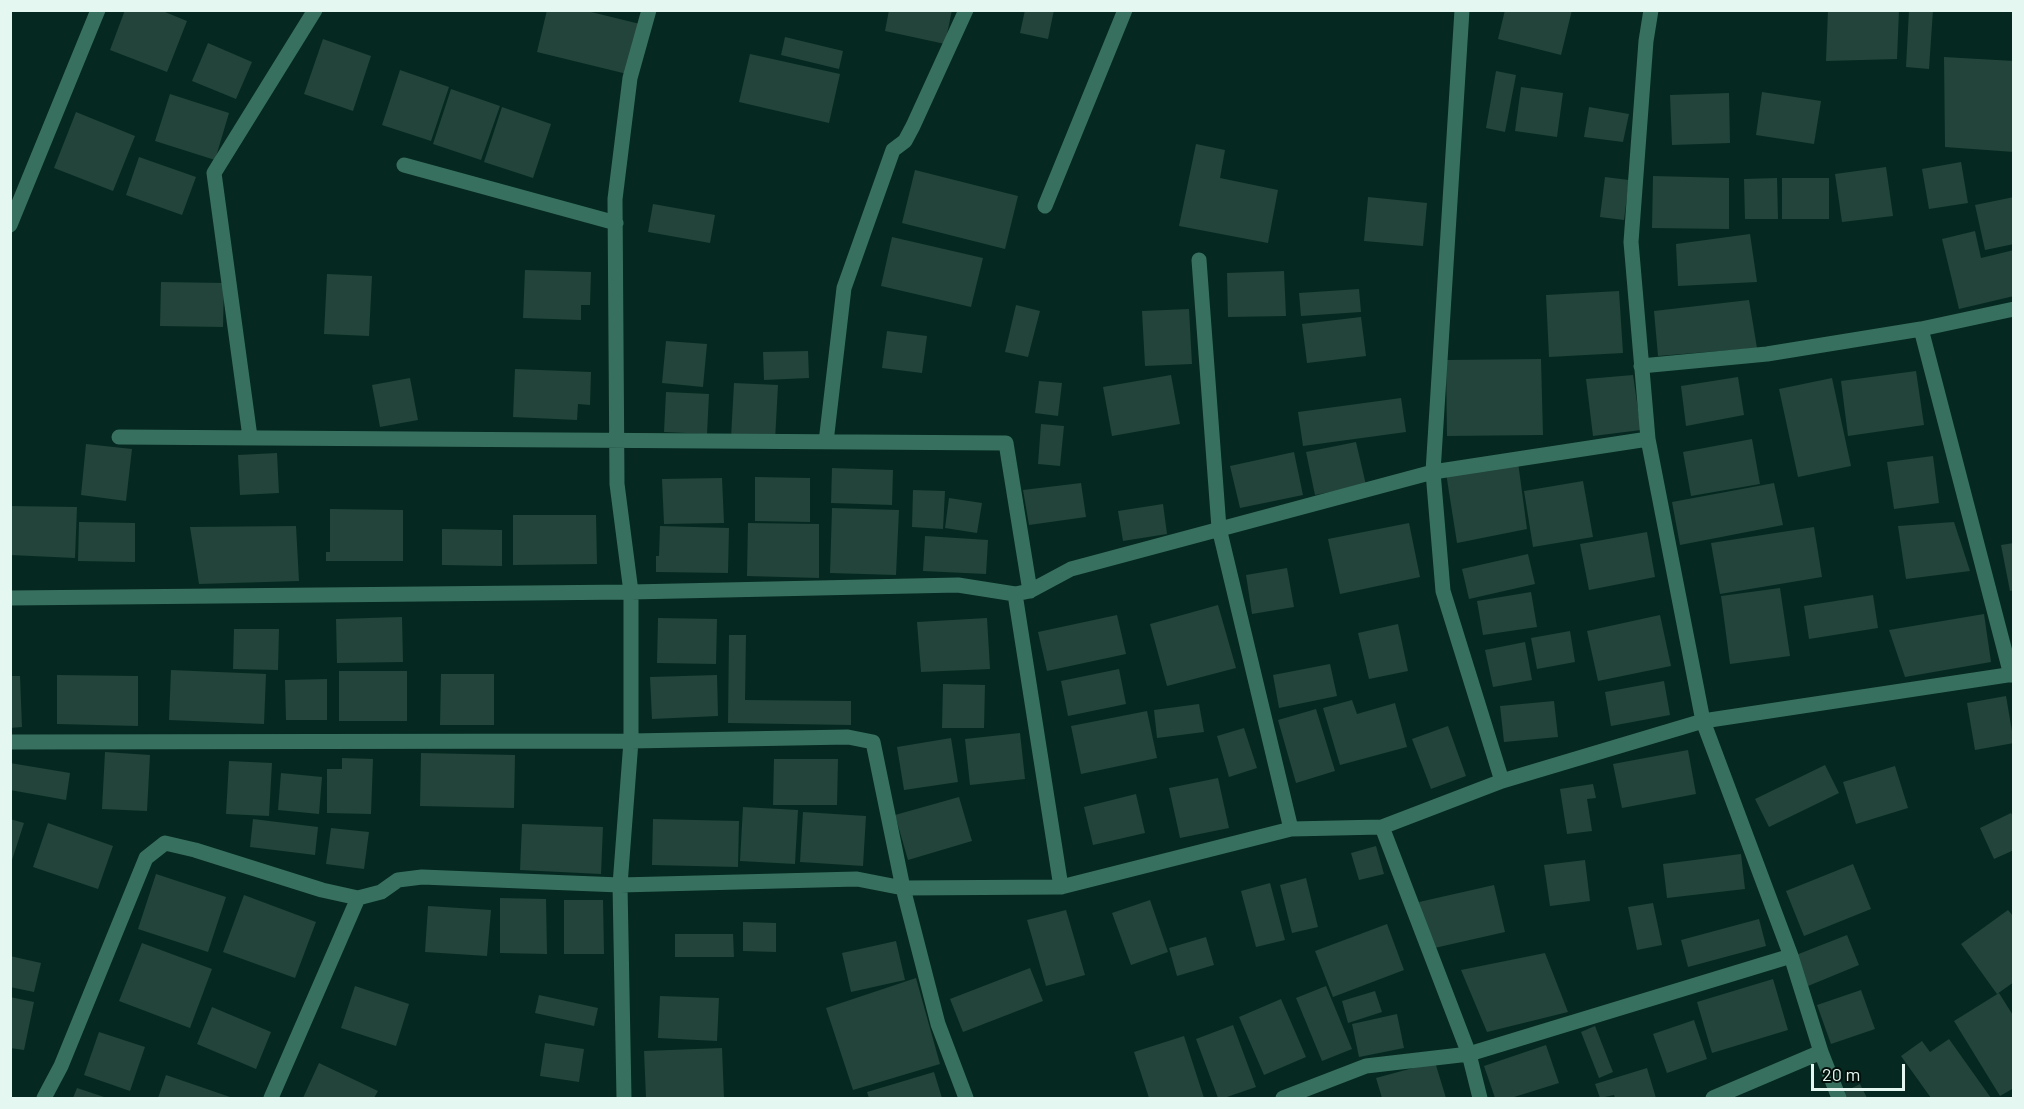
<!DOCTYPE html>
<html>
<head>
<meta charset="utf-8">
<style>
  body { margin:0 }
  #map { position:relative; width:2024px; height:1109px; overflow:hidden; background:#052920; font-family:Barlow,sans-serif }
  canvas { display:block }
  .frame { position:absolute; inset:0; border:12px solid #e4f7f1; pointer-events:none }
  .scale { position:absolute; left:1811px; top:1064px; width:94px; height:27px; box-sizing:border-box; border:3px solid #e4f7f1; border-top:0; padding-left:8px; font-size:18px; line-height:21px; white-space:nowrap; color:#e4f7f1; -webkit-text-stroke:4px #030f0b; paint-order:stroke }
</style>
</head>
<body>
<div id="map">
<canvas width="2024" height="1109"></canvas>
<div class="frame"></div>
<div class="scale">20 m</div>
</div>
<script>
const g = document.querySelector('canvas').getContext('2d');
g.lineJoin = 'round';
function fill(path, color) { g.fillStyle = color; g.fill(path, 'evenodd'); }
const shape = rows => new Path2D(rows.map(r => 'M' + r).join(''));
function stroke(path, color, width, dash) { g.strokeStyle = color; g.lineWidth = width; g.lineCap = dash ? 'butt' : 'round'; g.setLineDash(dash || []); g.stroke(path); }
fill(shape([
  [125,10,160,10,187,21,167,72,110,50],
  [547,10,583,10,640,24,627,74,537,52],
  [889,10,952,10,945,44,885,31],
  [1025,10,1054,10,1048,39,1020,33],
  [1505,10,1572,10,1561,55,1498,39],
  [1828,10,1899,10,1897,59,1826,61],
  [1909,10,1933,10,1929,69,1906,67],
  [785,37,843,51,839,69,781,55],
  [323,39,371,56,353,111,304,94],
  [208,43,252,62,236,99,192,81],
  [750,54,840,74,829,123,739,102],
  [1944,57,2014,61,2014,152,1945,147],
  [400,70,449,87,431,141,382,125],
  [1496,71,1516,75,1505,132,1486,128],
  [1521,87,1563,93,1557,137,1515,131],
  [451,89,500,106,481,160,433,144],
  [1762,92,1821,101,1814,144,1756,135],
  [1729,93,1730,143,1672,145,1670,95],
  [170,94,229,113,215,160,155,141],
  [502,107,551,124,533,178,484,162],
  [1589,107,1629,114,1623,142,1584,137],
  [76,112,135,136,113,191,54,168],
  [1196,144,1225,150,1220,178,1278,190,1268,243,1179,226],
  [139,157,196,177,182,215,126,195],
  [1961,162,1968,203,1929,209,1922,169],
  [1886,167,1893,216,1842,222,1835,174],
  [915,170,1018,196,1005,249,902,223],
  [1653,176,1729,178,1729,229,1652,228],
  [1605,177,1629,180,1624,220,1600,217],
  [1777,178,1778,219,1745,219,1744,179],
  [1782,178,1829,178,1829,219,1782,219],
  [1368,197,1427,203,1423,246,1364,241],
  [2014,197,2014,244,1985,250,1975,205],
  [653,204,715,215,710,243,648,232],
  [1975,231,1981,258,2014,250,2014,296,1959,309,1942,239],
  [1750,234,1757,282,1678,286,1676,244],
  [892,237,983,258,971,307,881,286],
  [525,270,591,272,590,305,581,305,581,320,523,318],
  [1284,271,1286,316,1228,317,1227,273],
  [327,274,372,276,369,336,324,334],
  [161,282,224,283,223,327,160,326],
  [1359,289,1361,312,1301,316,1299,293],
  [1619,291,1623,353,1549,357,1546,295],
  [1749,300,1757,348,1658,356,1654,311],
  [1016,305,1040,311,1028,357,1005,352],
  [1189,309,1192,364,1145,366,1142,311],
  [1361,317,1366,356,1307,363,1302,324],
  [887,331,927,336,922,373,882,368],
  [666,341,707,344,703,387,662,383],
  [808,351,809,378,764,380,763,352],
  [1541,359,1543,435,1447,436,1446,360],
  [515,369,591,372,590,405,578,404,577,420,513,417],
  [1916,371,1924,425,1848,436,1841,381],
  [1171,375,1180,424,1112,436,1103,387],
  [1633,375,1641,430,1593,436,1586,379],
  [1738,377,1744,415,1686,426,1681,386],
  [410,378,418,420,380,427,372,385],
  [1832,378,1851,466,1798,477,1779,389],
  [1039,381,1062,383,1058,416,1035,413],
  [734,383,778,385,775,441,731,438],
  [666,392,709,394,707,434,664,432],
  [1401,398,1406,432,1303,446,1298,412],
  [1041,424,1064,426,1060,466,1038,464],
  [1752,439,1760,484,1691,496,1683,452],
  [1356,442,1366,485,1315,495,1306,452],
  [86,444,132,449,126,501,81,495],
  [1294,452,1303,495,1240,508,1230,466],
  [277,453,279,493,240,495,238,455],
  [1933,456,1939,503,1894,509,1887,462],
  [1518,462,1527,529,1457,543,1446,473],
  [832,468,893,470,892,505,831,503],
  [755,477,810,478,810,522,755,521],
  [722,478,724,523,664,524,662,479],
  [1583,481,1593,537,1533,547,1524,491],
  [1081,483,1086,517,1029,525,1023,490],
  [1774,483,1783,525,1680,545,1672,502],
  [913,490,945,491,943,529,912,527],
  [949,498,982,503,977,533,945,528],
  [1163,504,1167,534,1123,541,1118,511],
  [10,506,77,507,75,558,10,555],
  [832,508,899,510,896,575,830,573],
  [330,509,403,510,403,561,326,561,326,552,330,552],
  [513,515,596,515,597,564,513,565],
  [79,522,135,523,135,562,78,561],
  [1954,522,1970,571,1906,579,1898,526],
  [748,523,819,524,819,578,747,576],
  [1409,523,1420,577,1340,594,1328,539],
  [296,526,299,581,199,584,190,527],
  [660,526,729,528,728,573,656,572,656,556,659,556],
  [1814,527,1822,577,1720,594,1711,543],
  [442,529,502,530,502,566,442,565],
  [1647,532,1655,577,1589,590,1580,544],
  [925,536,988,540,986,574,923,571],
  [2014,543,2014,590,2010,591,2001,545],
  [1528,554,1535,584,1469,599,1462,569],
  [1287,568,1294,607,1252,614,1246,575],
  [1780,588,1790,656,1730,664,1721,596],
  [1531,592,1537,627,1483,635,1477,601],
  [1873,595,1878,628,1809,639,1804,606],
  [1218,605,1236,668,1167,686,1150,624],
  [1984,614,1991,662,1905,677,1889,630],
  [1117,615,1126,654,1047,671,1038,632],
  [1660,615,1671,666,1598,681,1587,631],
  [402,617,403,662,337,663,336,619],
  [658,618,717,619,716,664,657,663],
  [987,618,990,669,921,672,917,622],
  [1398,624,1408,671,1369,679,1358,633],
  [234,629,279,629,278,670,233,669],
  [1570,631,1575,662,1537,669,1531,638],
  [729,635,746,635,745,700,851,701,851,725,728,723],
  [1525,642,1532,680,1493,687,1485,650],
  [1330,664,1337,696,1279,708,1273,675],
  [1119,669,1126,704,1068,716,1061,681],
  [171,670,266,674,264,724,169,720],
  [339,671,407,671,407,721,339,721],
  [441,674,494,674,494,725,440,725],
  [57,675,138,676,138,726,57,724],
  [717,675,718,716,652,719,650,677],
  [10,676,20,676,22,727,10,728],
  [327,679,327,720,286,720,285,680],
  [1664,681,1670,715,1611,726,1605,692],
  [943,684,985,685,984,728,942,728],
  [2006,696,2014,743,1975,750,1967,703],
  [1352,700,1357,714,1395,703,1407,747,1340,765,1323,708],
  [1554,701,1558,737,1504,742,1500,706],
  [1199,704,1204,732,1157,738,1154,710],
  [1316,709,1335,771,1296,783,1278,720],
  [1147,711,1157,758,1081,774,1071,726],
  [1448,726,1466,776,1431,789,1412,739],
  [1244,728,1257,768,1229,777,1217,736],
  [1020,733,1025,779,970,785,965,739],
  [951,738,958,782,904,790,897,747],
  [1688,750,1696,794,1622,808,1613,764],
  [105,752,150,755,147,811,102,809],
  [421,753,515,755,514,808,420,806],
  [342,758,373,759,371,814,327,813,327,769,342,769],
  [774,759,838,759,837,805,773,805],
  [229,761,272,763,269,816,226,814],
  [10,763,70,773,66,800,10,790],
  [1825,765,1839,793,1769,827,1755,799],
  [1895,766,1908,808,1856,824,1843,782],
  [281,773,322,777,319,814,278,810],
  [1218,778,1229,828,1180,838,1169,788],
  [1593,784,1596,798,1587,799,1592,831,1567,834,1560,789],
  [1136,794,1145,833,1093,845,1084,807],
  [959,797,972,841,908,860,895,815],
  [743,807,798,810,795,864,740,861],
  [803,812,866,816,863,866,800,862],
  [2011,813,2014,818,2014,850,1994,859,1980,828],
  [10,819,24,823,11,863,10,863],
  [253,819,318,827,315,855,250,847],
  [653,819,739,821,738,867,652,865],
  [48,823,113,846,98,889,33,867],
  [522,824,603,827,601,874,520,870],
  [331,828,369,832,364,869,326,864],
  [1376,846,1384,874,1359,880,1351,853],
  [1741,854,1745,889,1667,898,1663,864],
  [1585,860,1590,901,1550,906,1544,865],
  [1853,864,1871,909,1804,936,1786,891],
  [156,874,226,897,208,952,138,929],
  [1306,878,1318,927,1292,933,1280,885],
  [1270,883,1285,940,1256,947,1241,891],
  [1494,885,1505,932,1430,949,1419,902],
  [244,895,316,922,295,978,223,952],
  [500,898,546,899,547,954,500,953],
  [564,900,603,900,604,954,564,954],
  [1150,900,1168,952,1131,965,1112,913],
  [1653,903,1662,945,1637,950,1628,907],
  [428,906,491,910,487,956,425,952],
  [1066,910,1085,975,1046,986,1027,920],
  [2008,910,2014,917,2014,982,1997,994,1961,944],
  [1759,919,1766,946,1688,967,1681,940],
  [743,922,776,923,776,952,743,951],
  [1387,924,1404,970,1333,997,1315,951],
  [675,934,733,934,734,957,675,957],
  [1847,935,1859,965,1808,986,1796,955],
  [1206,937,1214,965,1177,976,1169,948],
  [896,941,905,980,851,992,842,953],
  [142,943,212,969,190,1028,119,1001],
  [1545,953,1568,1012,1487,1032,1461,970],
  [10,956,41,963,34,992,10,987],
  [1030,968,1043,1001,963,1032,950,999],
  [916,978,940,1064,853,1090,826,1008],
  [1773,979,1788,1030,1712,1053,1697,1002],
  [355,986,409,1004,396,1046,341,1028],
  [1326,986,1352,1049,1322,1061,1296,998],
  [1861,990,1875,1029,1831,1044,1817,1005],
  [1375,991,1382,1012,1348,1023,1342,1001],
  [1999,993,2014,1017,2014,1088,2000,1096,1954,1021],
  [539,995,598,1008,594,1026,535,1013],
  [660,996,719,998,717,1041,658,1038],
  [10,997,34,1002,24,1050,10,1048],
  [1281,999,1306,1057,1264,1075,1239,1017],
  [212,1007,271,1032,256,1069,197,1044],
  [1397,1014,1404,1048,1359,1057,1352,1024],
  [1694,1020,1707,1059,1667,1073,1653,1034],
  [1233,1025,1256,1087,1224,1098,1218,1098,1196,1039],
  [1595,1026,1613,1072,1599,1078,1581,1032],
  [99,1032,145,1047,130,1091,84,1075],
  [1184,1036,1204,1098,1149,1098,1134,1052],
  [1949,1039,1991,1098,1931,1098,1901,1056,1922,1041,1930,1052],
  [545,1043,584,1049,579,1082,540,1076],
  [1546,1045,1559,1083,1511,1098,1495,1098,1484,1066],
  [722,1048,724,1098,646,1098,644,1051],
  [1435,1062,1446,1098,1382,1098,1376,1078],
  [319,1063,378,1091,374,1098,303,1098],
  [1647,1068,1656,1098,1615,1098,1614,1095,1600,1098,1595,1084],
  [934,1072,942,1098,869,1098,867,1092],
  [166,1075,233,1098,158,1098],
  [1860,1084,1867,1098,1840,1098,1838,1095],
  [77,1088,107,1098,73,1098]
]), '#22443a');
stroke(shape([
  [1462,10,1433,472,1443,591,1502,781],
  [1651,10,1646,41,1631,242,1648,439,1703,721,1791,956,1821,1052,1839,1098],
  [404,165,616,223],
  [1045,206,1125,10],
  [10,225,98,10],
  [1199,260,1219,528,1291,829],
  [1921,329,2011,675],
  [1641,366,1767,354,1921,329,2014,309],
  [119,437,1006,443,1030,591],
  [250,437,214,173,315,10],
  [826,442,844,288,893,150,905,141,913,126,966,10],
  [1015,594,1061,887],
  [10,598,631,592,958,585,1015,594,1030,591,1071,569,1433,472,1648,439],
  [10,742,631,741,848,737,873,742,903,888,1061,887,1291,829,1382,827,1502,781,1703,721,2014,674],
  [1382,827,1469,1054,1480,1098],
  [44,1098,61,1066,146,858,165,843,195,850,322,890,358,898,381,892,398,880,422,877,620,885,857,879,903,888,938,1024,966,1098],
  [271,1098,358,898],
  [624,1098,620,885,631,741,631,592,617,484,615,199,630,78,649,10],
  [1283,1098,1366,1066,1469,1054,1791,956],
  [1713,1098,1821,1052]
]), '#38705f', 15);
</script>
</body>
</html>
